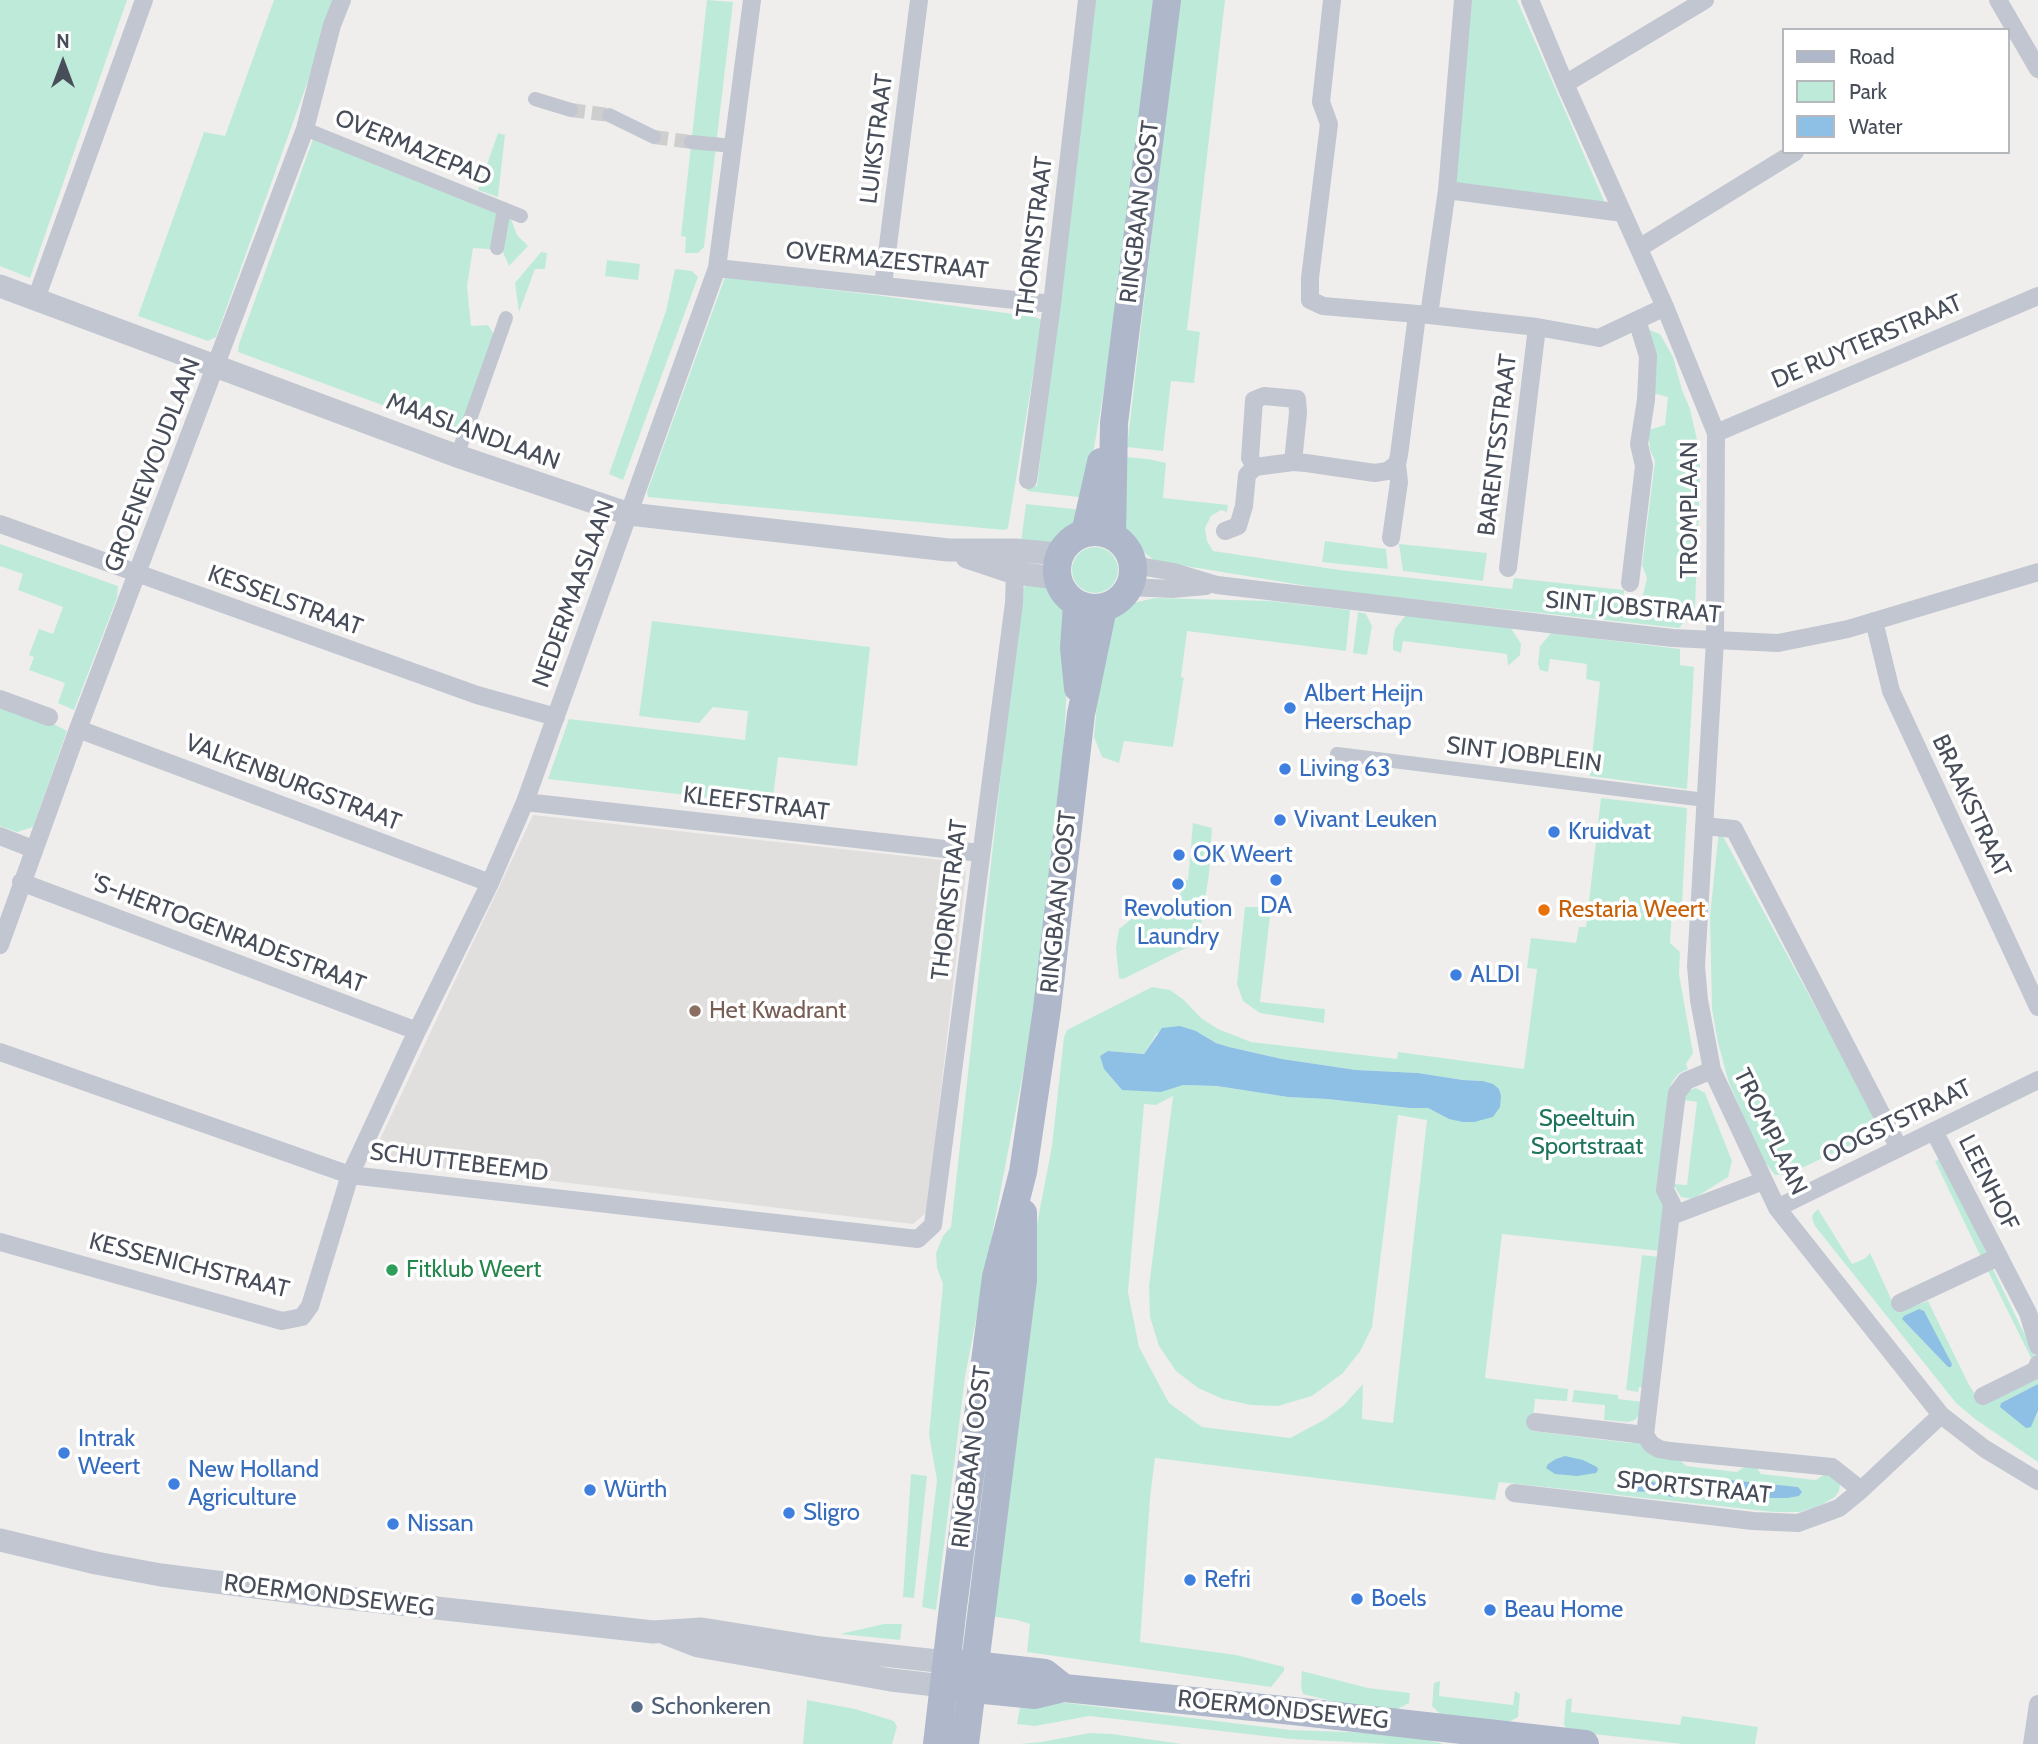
<!DOCTYPE html>
<html>
<head>
<meta charset="utf-8">
<style>
  body { margin:0 }
  #map { position:relative; width:2038px; height:1744px; overflow:hidden; background:#f0eeed; font-family:Cabin,sans-serif }
  canvas { display:block }
  .legend { position:absolute; left:1782px; top:28px; width:228px; height:126px; box-sizing:border-box; background:#fff; border:2px solid #b5b8bd; margin:0; padding:9px 12px; list-style:none; font-size:21px; color:#474d59 }
  .legend li { display:flex; align-items:center; gap:14px; height:35px }
  .legend b { width:35px; border:2px solid #b5b8bd }
  .north { position:absolute; left:28px; top:28px; width:70px; height:70px; -webkit-text-stroke:5px #fff; paint-order:stroke; rotate:0deg; font-size:19px; font-weight:700; line-height:28px; text-align:center; color:#474d59 }
  .north::after { content:''; display:block; margin:auto; width:24px; height:32px; background:#474d59; clip-path:polygon(50% 0,100% 100%,50% 72%,0 100%) }
</style>
</head>
<body>
<div id="map">
<canvas width="2038" height="1744"></canvas>
<ul class="legend">
<li><b style="height:9px;background:#afb7ca"></b>Road</li>
<li><b style="height:19px;background:#beebd9"></b>Park</li>
<li><b style="height:19px;background:#8ec0e5"></b>Water</li>
</ul>
<div class="north">N</div>
</div>
<script>
const g = document.querySelector('canvas').getContext('2d');
g.lineJoin = 'round';
function fill(path, color) { g.fillStyle = color; g.fill(path, 'evenodd'); }
const shape = rows => new Path2D(rows.map(r => 'M' + r).join(''));
function stroke(path, color, width, dash) { g.strokeStyle = color; g.lineWidth = width; g.lineCap = dash ? 'butt' : 'round'; g.setLineDash(dash || []); g.stroke(path); }
function label(font, color, halo, rows, align = 'center') {
  g.font = font + ' Cabin,sans-serif'; g.lineWidth = 7; g.setLineDash([]); g.textBaseline = 'middle'; g.strokeStyle = halo; g.fillStyle = color; for (const [text, x, y, turn = 0] of rows) {
    g.save(); g.translate(x, y); g.rotate((+turn || 0) * Math.PI / 180); g.textAlign = isNaN(turn) ? turn : align; if (halo) g.strokeText(text, 0, 0); g.fillText(text, 0, 0); g.restore();
  }
}
fill(shape([
  [533,815,959,862,966,873,927,1212,913,1224,385,1161,375,1150]
]), '#e1dfde');
fill(shape([
  [0,0,127,0,30,278,0,266],
  [274,0,337,0,216,337,208,341,138,316,204,132,225,136],
  [707,0,733,2,704,247,698,253,685,253,686,237,681,236],
  [1094,0,1158,0,1117,312,1090,472,1087,498,1027,491,1028,485,1037,486],
  [1179,0,1225,0,1187,330,1200,332,1194,383,1171,381,1163,451,1127,447],
  [1469,0,1517,0,1605,203,1453,185],
  [498,133,505,135,498,197,478,190],
  [313,139,511,219,517,235,528,246,509,266,502,250,473,248,467,286,471,326,488,325,495,336,461,434,238,352,239,344],
  [541,252,547,253,545,269,535,269,519,312,515,283],
  [607,260,640,264,638,280,605,276],
  [675,269,692,271,698,277,623,480,609,474,666,311],
  [725,277,875,295,1035,317,1042,320,1008,528,1005,530,648,497,647,492],
  [1644,328,1660,334,1673,357,1682,390,1690,409,1698,444,1700,474,1695,608,1679,628,1338,591,1155,561,1140,549,1127,532,1120,514,1125,457,1148,459,1166,463,1163,498,1228,505,1227,512,1221,510,1211,516,1205,528,1207,541,1213,551,1340,570,1512,589,1514,578,1624,590,1623,601,1641,603,1647,578,1642,565,1655,461,1650,450,1648,430,1665,425,1668,397,1652,393],
  [1026,504,1083,510,1076,524,1049,544,1021,543],
  [1325,541,1386,549,1388,569,1322,562],
  [0,544,118,586,117,598,74,710,58,703,65,683,29,670,34,657,29,655,39,629,53,634,63,607,18,590,23,574,0,566],
  [1399,544,1487,553,1483,581,1403,571],
  '1072 570a23 23 0 1 1 46 0a23 23 0 1 1-46 0Z',
  [1027,584,1045,587,1054,594,1068,617,1070,631,1061,796,1035,1010,965,1377,936,1610,922,1607,937,1480,929,1435,943,1284,937,1268,936,1253,943,1236,951,1227,1021,591],
  [1155,598,1271,601,1350,610,1346,651,1187,631,1181,677,1184,678,1183,682,1173,747,1124,741,1119,763,1102,757,1094,737,1102,649,1114,616,1133,603],
  [1358,612,1366,614,1372,626,1367,655,1353,653],
  [1406,615,1511,628,1521,644,1520,655,1508,666,1507,654,1403,641,1401,653,1393,650,1393,641,1395,629],
  [652,621,870,647,857,766,778,757,772,805,548,779,569,719,745,740,748,711,713,707,699,723,639,716],
  [1551,633,1680,649,1680,665,1694,667,1687,789,1590,776,1600,682,1586,679,1587,664,1550,659,1548,672,1540,670,1538,664,1540,646],
  [0,705,52,723,67,731,33,827,17,832,0,826],
  [1601,798,1687,808,1682,904,1672,911,1670,943,1680,952,1679,974,1693,1053,1686,1064,1688,1069,1678,1074,1671,1084,1658,1183,1665,1211,1661,1251,1502,1234,1485,1378,1568,1389,1567,1401,1535,1399,1532,1431,1630,1443,1638,1442,1679,1459,1686,1466,1737,1472,1746,1466,1756,1467,1761,1474,1816,1480,1825,1474,1832,1475,1838,1479,1840,1485,1839,1491,1835,1497,1821,1505,1800,1512,1774,1512,1499,1482,1495,1500,1155,1458,1150,1498,1140,1642,1236,1655,1284,1667,1284,1671,1271,1687,1027,1652,1030,1624,1017,1620,990,1616,1032,1250,1052,1146,1064,1037,1067,1030,1152,987,1170,990,1184,1000,1201,1018,1218,1029,1251,1042,1397,1059,1398,1052,1524,1069,1537,969,1527,968,1531,938,1576,943,1579,927,1586,927],
  [1196,1031,1216,1043,1229,1047,1282,1059,1356,1070,1418,1073,1463,1080,1483,1081,1449,1119,1428,1108,1410,1108,1327,1099,1288,1097,1217,1086,1183,1085,1122,1090,1104,1069,1108,1051,1144,1054,1157,1033],
  [1173,1096,1149,1286,1150,1317,1159,1346,1176,1371,1198,1388,1223,1399,1251,1405,1278,1406,1312,1396,1343,1373,1361,1350,1372,1327,1398,1115,1427,1120,1393,1423,1362,1419,1363,1384,1343,1406,1324,1420,1290,1438,1202,1427,1169,1403,1139,1347,1128,1292,1144,1104,1156,1105],
  [1704,1477,1753,1484,1798,1487,1799,1496,1763,1498,1731,1493,1701,1480],
  [1193,823,1212,828,1209,874,1200,932,1194,944,1123,979,1119,978,1116,948,1119,929,1140,912,1148,918,1181,893,1182,879,1188,880],
  [1719,829,1882,1130,1789,1174,1775,1175,1762,1159,1729,1083,1718,1043,1712,1009,1710,916],
  [1245,907,1271,907,1260,1002,1325,1009,1324,1023,1260,1013,1243,1001,1237,984],
  [1696,1088,1705,1093,1732,1161,1728,1177,1693,1199,1681,1197,1673,1184,1687,1185,1697,1102,1684,1100,1687,1091],
  [1941,1159,1987,1254,1981,1257,1935,1161],
  [1818,1209,1852,1264,1864,1259,1870,1253,1897,1312,1928,1301,1969,1385,1979,1400,1994,1400,2038,1379,2038,1384,2001,1403,2031,1427,2038,1412,2038,1462,1975,1419,1956,1403,1815,1226,1812,1218,1813,1214],
  [1919,1310,1924,1312,1952,1364,1950,1367,1948,1367,1902,1319],
  [1642,1255,1660,1257,1645,1388,1639,1387,1638,1392,1626,1390],
  [1993,1269,2035,1356,2031,1358,1988,1271],
  [1574,1390,1618,1395,1618,1399,1643,1402,1641,1413,1635,1420,1628,1422,1604,1420,1605,1405,1572,1402],
  [911,1474,927,1476,914,1598,903,1597],
  [884,1624,902,1624,900,1640,840,1634],
  [1302,1671,1368,1688,1410,1693,1409,1703,1396,1710,1343,1704,1303,1694,1301,1687],
  [1440,1681,1439,1696,1513,1705,1515,1691,1520,1694,1518,1717,1505,1724,1441,1715,1432,1706,1434,1683],
  [1572,1698,1571,1712,1680,1725,1682,1716,1758,1727,1755,1744,1683,1744,1567,1731,1564,1724,1566,1700],
  [807,1700,855,1709,894,1721,897,1727,892,1744,803,1744],
  [1021,1702,1068,1703,1290,1730,1405,1734,1444,1744,1391,1744,1291,1739,1089,1716,1035,1726,1017,1724],
  [1090,1733,1112,1734,1182,1744,1020,1744,1041,1742]
]), '#beebd9');
fill(shape([
  [1180,1026,1196,1031,1216,1043,1229,1047,1282,1059,1356,1070,1418,1073,1463,1080,1483,1081,1493,1084,1499,1089,1501,1096,1500,1107,1493,1117,1474,1122,1463,1122,1449,1119,1428,1108,1410,1108,1327,1099,1288,1097,1217,1086,1183,1085,1161,1092,1122,1090,1104,1069,1100,1056,1108,1051,1144,1054,1162,1028],
  [1919,1309,1924,1311,1952,1364,1951,1367,1948,1367,1902,1319,1904,1316],
  [2038,1384,2038,1411,2031,1427,2026,1428,2000,1407,2001,1403],
  [1565,1456,1583,1460,1597,1467,1598,1470,1596,1473,1577,1476,1555,1474,1546,1468,1548,1464,1556,1459],
  [1700,1477,1798,1487,1802,1492,1799,1496,1787,1498,1763,1498,1731,1493,1701,1480],
  [1647,1481,1667,1484,1680,1492,1681,1495,1672,1497,1651,1492,1629,1491,1627,1489,1627,1487,1633,1484]
]), '#8ec0e5');
stroke(shape([
  [571,110,609,115],
  [654,137,691,142]
]), '#cececf', 14, [14, 7]);
stroke(shape([
  [535,99,571,110],
  [609,115,654,137],
  [305,129,521,216],
  [691,142,733,146],
  [497,248,504,209],
  [457,456,506,318],
  [1337,754,1705,800]
]), '#c1c6d1', 14);
stroke(shape([
  [1332,0,1321,102,1329,124,1310,278,1310,300,1323,306,1429,315,1537,327,1599,338,1665,307],
  [1530,0,1565,84,1665,307,1716,433,1715,640,1696,966,1699,1000,1712,1070,1777,1208,1941,1415,1985,1449,2038,1481],
  [1998,0,2038,69],
  [1565,84,1705,0],
  [1447,190,1623,213],
  [1639,248,1795,152],
  [717,268,1052,304],
  [883,285,919,0],
  [36,299,144,0],
  [1429,315,1447,190,1463,0],
  [1716,433,2038,296],
  [1255,467,1250,458,1254,400,1264,396,1297,399,1298,413,1293,462],
  [1028,480,1052,304,1087,0],
  [0,524,477,695,556,717],
  [1225,531,1238,526,1244,506,1247,475,1255,467,1293,462,1306,463,1375,473,1387,471,1397,464],
  [1391,538,1399,482,1397,464,1399,455,1417,315],
  [1133,562,1145,567,1174,572,1217,585,1583,628,1673,638,1778,643,1848,629,2038,572],
  [1508,568,1537,327],
  [1630,583,1644,466,1639,444,1646,400,1648,356,1637,320],
  [1129,587,1172,589,1206,586],
  [1874,621,1891,691,2038,1007],
  [0,699,49,717],
  [78,729,490,883],
  [525,802,981,853],
  [1704,826,1734,829,1899,1148],
  [0,836,33,849],
  [21,882,417,1031],
  [0,945,78,729,305,129,332,25,342,0],
  [0,1052,350,1175,918,1239,933,1225,1014,603,1015,573],
  [1934,1131,2028,1313,2038,1346],
  [1777,1208,2038,1080],
  [1671,1216,1763,1181],
  [0,1242,282,1321,302,1317,310,1306,350,1175,417,1031,490,883,525,802,717,268,752,0],
  [1900,1303,1998,1257],
  [1983,1396,2036,1370,2038,1364],
  [1535,1422,1645,1435,1672,1204,1665,1190,1677,1093,1686,1081,1712,1070],
  [1645,1435,1651,1444,1659,1449,1670,1451,1832,1467,1861,1490],
  [1514,1493,1753,1521,1798,1523,1839,1508,1861,1490,1941,1415],
  [2032,1744,2038,1704]
]), '#c1c6d1', 18);
stroke(shape([
  [0,286,457,456,629,514,948,550,1015,550,1059,554],
  [967,557,1015,573,1057,578],
  [0,1540,96,1563,161,1575,310,1594,653,1632,702,1629,821,1648,946,1662],
  [667,1634,698,1646,891,1680,944,1686]
]), '#c1c6d1', 23);
stroke(shape([
  '1057 570a38 38 0 1 1 76 0a38 38 0 1 1-76 0Z',
  [1085,533,1101,462],
  [1112,536,1114,423,1167,0],
  [1077,604,1074,648,1078,688],
  [956,1663,1045,1673,1064,1688],
  [944,1686,1035,1695,1064,1688,1293,1711,1585,1744],
  [937,1744,952,1615,996,1277,1023,1172,1047,1009,1081,714,1103,608],
  [965,1744,1023,1280,1023,1213]
]), '#afb7ca', 28);
for (const [x, y, r, color] of [
  [1290,708,7,"#3f7fe0"],
  [1285,769,7,"#3f7fe0"],
  [1280,820,7,"#3f7fe0"],
  [1554,832,7,"#3f7fe0"],
  [1179,855,7,"#3f7fe0"],
  [1276,880,7,"#3f7fe0"],
  [1178,884,7,"#3f7fe0"],
  [1544,910,7,"#e8710a"],
  [1456,975,7,"#3f7fe0"],
  [695,1011,7,"#8d6e63"],
  [392,1270,7,"#2e9e5b"],
  [64,1453,7,"#3f7fe0"],
  [174,1484,7,"#3f7fe0"],
  [590,1490,7,"#3f7fe0"],
  [789,1513,7,"#3f7fe0"],
  [393,1524,7,"#3f7fe0"],
  [1190,1580,7,"#3f7fe0"],
  [1357,1599,7,"#3f7fe0"],
  [1490,1610,7,"#3f7fe0"],
  [637,1707,7,"#5c6f8a"]
]) { const dot = new Path2D(); dot.arc(x, y, r, 0, 2 * Math.PI); g.fillStyle = color; g.fill(dot); stroke(dot, '#fff', 2.5); }
label('24px', '#474d59', '#fff', [
  ["LUIKSTRAAT",877,139,-83],
  ["OVERMAZEPAD",413,148,22],
  ["RINGBAAN OOST",1140,212,-83],
  ["THORNSTRAAT",1035,237,-83],
  ["OVERMAZESTRAAT",887,261,6],
  ["DE RUYTERSTRAAT",1867,342,-23],
  ["MAASLANDLAAN",473,432,20],
  ["BARENTSSTRAAT",1498,445,-83],
  ["GROENEWOUDLAAN",153,465,-69],
  ["TROMPLAAN",1690,510,-90],
  ["NEDERMAASLAAN",574,594,-70],
  ["KESSELSTRAAT",285,601,20],
  ["SINT JOBSTRAAT",1633,608,5],
  ["SINT JOBPLEIN",1524,755,7],
  ["VALKENBURGSTRAAT",293,783,21],
  ["KLEEFSTRAAT",756,804,7],
  ["BRAAKSTRAAT",1971,806,65],
  ["THORNSTRAAT",950,900,-83],
  ["RINGBAAN OOST",1059,902,-84],
  ["'S-HERTOGENRADESTRAAT",228,934,21],
  ["OOGSTSTRAAT",1897,1122,-26],
  ["TROMPLAAN",1770,1132,64],
  ["SCHUTTEBEEMD",459,1163,7],
  ["LEENHOF",1988,1183,63],
  ["KESSENICHSTRAAT",189,1266,14],
  ["RINGBAAN OOST",972,1457,-83],
  ["SPORTSTRAAT",1694,1488,6],
  ["ROERMONDSEWEG",329,1596,7],
  ["ROERMONDSEWEG",1283,1710,6]
]);
label('24px', '#366cbe', '#fff', [
  ["Albert Heijn",1304,694],
  ["Heerschap",1304,722],
  ["Living 63",1299,769],
  ["Vivant Leuken",1294,820],
  ["Kruidvat",1568,832],
  ["OK Weert",1193,855],
  ["DA",1276,906,"center"],
  ["Revolution",1178,909,"center"],
  ["Laundry",1178,937,"center"],
  ["ALDI",1470,975],
  ["Intrak",78,1439],
  ["Weert",78,1467],
  ["New Holland",188,1470],
  ["Agriculture",188,1498],
  ["Würth",604,1490],
  ["Sligro",803,1513],
  ["Nissan",407,1524],
  ["Refri",1204,1580],
  ["Boels",1371,1599],
  ["Beau Home",1504,1610]
], 'left');
label('24px', '#c56008', '#fff', [
  ["Restaria Weert",1558,910]
], 'left');
label('24px', '#785e54', '#fff', [
  ["Het Kwadrant",709,1011]
], 'left');
label('24px', '#1d745b', '#fff', [
  ["Speeltuin",1587,1119],
  ["Sportstraat",1587,1147]
]);
label('24px', '#27864d', '#fff', [
  ["Fitklub Weert",406,1270]
], 'left');
label('24px', '#4e5e75', '#fff', [
  ["Schonkeren",651,1707]
], 'left');
</script>
</body>
</html>
